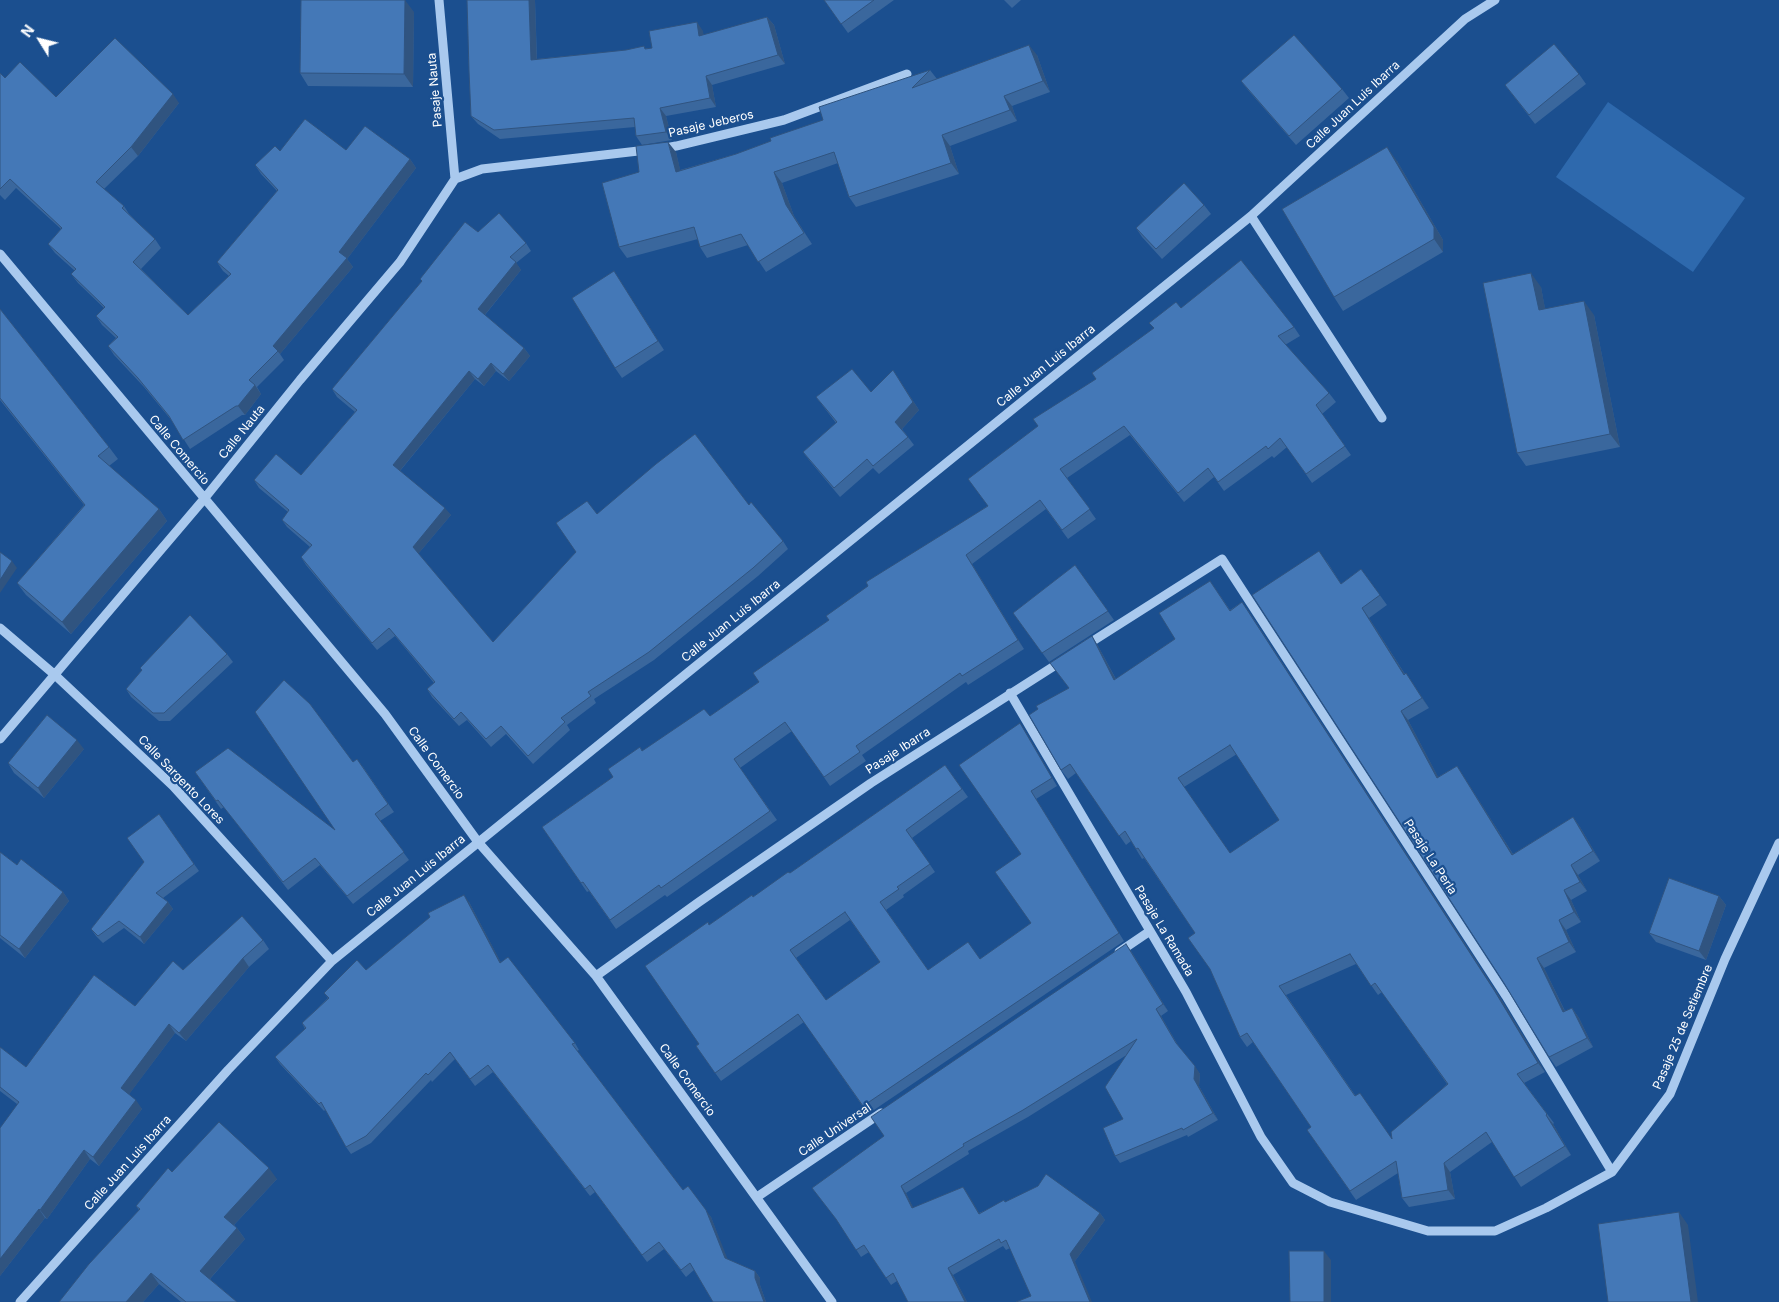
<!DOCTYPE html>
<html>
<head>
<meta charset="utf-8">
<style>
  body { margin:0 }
  #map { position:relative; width:1779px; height:1302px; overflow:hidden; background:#1b4f8f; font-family:Inter,sans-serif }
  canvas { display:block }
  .north { position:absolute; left:15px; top:15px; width:50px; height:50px; -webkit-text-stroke:4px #1b4f8f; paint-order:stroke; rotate:306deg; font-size:14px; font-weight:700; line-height:20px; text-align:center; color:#fff }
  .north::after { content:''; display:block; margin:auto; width:18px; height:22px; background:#fff; clip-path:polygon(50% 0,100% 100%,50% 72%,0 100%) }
</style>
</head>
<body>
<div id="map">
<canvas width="1779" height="1302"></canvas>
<div class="north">N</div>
</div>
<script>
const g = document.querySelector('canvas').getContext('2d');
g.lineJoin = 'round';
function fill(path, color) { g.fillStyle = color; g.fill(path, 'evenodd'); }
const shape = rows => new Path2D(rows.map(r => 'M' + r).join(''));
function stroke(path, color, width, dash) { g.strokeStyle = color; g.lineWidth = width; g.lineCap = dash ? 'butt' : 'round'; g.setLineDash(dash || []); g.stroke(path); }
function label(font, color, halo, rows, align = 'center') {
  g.font = font + ' Inter,sans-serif'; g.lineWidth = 4.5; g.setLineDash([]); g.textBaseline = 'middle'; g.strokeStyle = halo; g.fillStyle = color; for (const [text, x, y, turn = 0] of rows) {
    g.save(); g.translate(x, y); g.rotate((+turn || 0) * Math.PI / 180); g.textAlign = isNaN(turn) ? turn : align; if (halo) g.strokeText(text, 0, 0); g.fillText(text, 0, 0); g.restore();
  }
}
fill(shape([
  [1608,102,1745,198,1693,272,1556,177]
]), '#2e69ad');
stroke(shape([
  [439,0,455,179],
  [660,149,676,146,784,120,907,74],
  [455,179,482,169,647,150],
  [1251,216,1382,418],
  [0,254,385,714,478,842,596,976,832,1302],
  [0,628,55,675,173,786,332,961],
  [1085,646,1222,559,1506,996,1612,1172],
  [1010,693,1186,992,1261,1137,1293,1183,1330,1202,1428,1231,1495,1231,1546,1208,1612,1172,1670,1094,1725,959,1779,843],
  [0,739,204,499,300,380,400,262,455,179],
  [1119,952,1150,931],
  [596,976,699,902,871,783,1062,661],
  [757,1197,881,1113],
  [20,1302,228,1070,332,961,1251,216,1465,19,1495,0]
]), '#a9c9ee', 9);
fill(shape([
  [467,0,535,0,537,59,652,48,703,31,703,35,767,17,774,25,785,64,712,85,716,107,666,116,672,140,642,145,636,136,635,127,500,139,478,124,471,116],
  [824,0,894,0,848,33],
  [1004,0,1021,0,1012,8],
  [414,12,413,87,308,86,300,73],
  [1037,55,1050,92,1012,106,1017,121,950,146,959,174,856,207,849,197,838,163,782,183,794,216,812,244,766,272,748,245,707,258,700,247,698,239,627,258,619,247,639,172,676,152,680,170,736,154,771,141,823,120,930,70,937,79],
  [0,73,5,78,56,97,179,103,138,156,104,189,124,206,129,214,155,239,161,248,141,269,188,315,229,276,223,271,217,262,277,191,261,174,255,165,280,151,346,150,410,159,416,168,347,259,353,267,280,354,284,360,257,387,261,394,245,415,242,415,190,449,172,421,144,387,114,355,108,346,116,338,102,325,96,316,104,308,78,283,71,274,75,271,55,253,48,244,61,229,16,188,5,200,0,195],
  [1579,74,1586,84,1535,124,1505,85],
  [1241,81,1342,89,1349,98,1296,145,1248,90],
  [1397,161,1443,240,1443,252,1343,311,1334,297],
  [1204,205,1211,214,1162,259,1142,237,1136,228],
  [478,232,526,243,531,251,516,263,521,270,485,315,524,348,530,356,509,381,496,371,484,386,475,379,400,471,451,515,418,554,493,642,576,552,597,514,749,505,783,541,788,549,758,576,654,660,594,699,596,703,567,725,570,730,533,764,506,734,491,747,467,720,459,726,432,697,427,689,434,683,395,636,377,650,306,565,301,557,310,547,287,527,282,520,288,512,259,488,254,480,301,475,355,412,337,397,332,389,422,281,420,279],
  [614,271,664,350,622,378,615,368],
  [1541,287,1545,309,1594,315,1620,447,1526,466,1517,453],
  [1181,308,1294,327,1300,336,1285,345,1329,393,1336,402,1322,414,1351,455,1312,483,1287,447,1274,458,1272,456,1224,491,1214,477,1184,502,1130,435,1067,478,1096,519,1068,539,1046,509,972,564,1024,649,968,685,966,682,862,755,866,761,830,786,792,731,740,768,777,820,667,897,665,895,616,929,589,891,587,892,542,827,613,777,642,751,710,716,759,682,829,620,987,506,1038,426,1096,379,1153,329],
  [0,309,109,447,118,459,109,466,159,509,167,521,71,634,26,595,17,583,84,505,0,400],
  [898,378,919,410,902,429,914,445,879,474,873,468,840,497,809,460,803,452,836,423,816,397,871,392],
  [1326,560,1341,584,1361,569,1387,605,1369,618,1405,674,1406,673,1429,708,1408,720,1438,777,1457,766,1513,854,1573,817,1580,827,1600,861,1578,875,1587,891,1571,900,1581,922,1566,930,1576,952,1544,968,1565,1011,1572,1008,1579,1018,1593,1047,1556,1067,1549,1057,1504,983],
  [1075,565,1114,620,1049,662,1013,613],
  [1210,581,1230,610,1242,602,1249,612,1501,999,1545,1072,1524,1083,1554,1123,1553,1124,1571,1155,1521,1187,1492,1142,1450,1172,1455,1199,1409,1207,1402,1198,1398,1173,1356,1200,1307,1130,1311,1127,1253,1042,1247,1047,1240,1037,1195,933,1144,858,1142,859,1131,841,1126,845,1076,773,1068,779,1061,770,1069,688,1050,663,1092,636,1098,646,1116,679,1175,639],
  [1237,754,1279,820,1230,853,1184,787],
  [1356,964,1378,995,1382,992,1447,1084,1392,1139,1355,1095,1286,995],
  [227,654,233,662,170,721,159,721,131,697,126,689,142,671,140,668],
  [1025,731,1057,786,1036,799,1124,941,868,1114,804,1022,721,1081,696,1046,699,1044,709,925,790,873,945,765,968,797,912,838,935,872,903,895,904,897,886,910,928,970,980,959,1031,923,1021,854],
  [850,920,880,962,826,1000,796,958],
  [84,749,44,798,14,773,8,763],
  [353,762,363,767,394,812,380,821,409,860,353,904,320,865,288,890,224,807,221,809,195,772,335,830],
  [159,814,199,871,163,898,168,902,173,909,144,944,124,928,103,943,96,936,91,929,144,862],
  [0,852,17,865,63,892,69,901,25,958,0,938],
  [1719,896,1726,905,1706,960,1656,942,1649,933],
  [469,902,501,963,575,1043,579,1050,577,1051,683,1190,711,1217,727,1260,755,1271,760,1278,760,1285,766,1302,713,1302,694,1270,686,1277,664,1249,647,1262,595,1192,590,1196,493,1072,475,1086,455,1059,432,1082,431,1080,371,1143,351,1154,346,1147,326,1109,324,1111,280,1064,275,1057,305,1029,302,1023,328,998,324,993,366,970],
  [263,940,269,949,249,967,186,1041,175,1033,129,1094,142,1109,99,1166,90,1159,47,1219,45,1218,0,1276,17,1104,0,1091,0,1047,26,1067,135,1006,183,970],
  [1131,951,1168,1011,1161,1016,1179,1047,1200,1074,1199,1086,1218,1120,1188,1137,1187,1135,1120,1163,1115,1156,1123,1119,1125,1056,1028,1117,968,1151,969,1154,906,1193,913,1208,963,1187,979,1213,1005,1202,1100,1213,1105,1220,1075,1261,1031,1296,1010,1248,1006,1250,1003,1246,953,1275,967,1302,908,1302,897,1281,891,1285,869,1252,861,1257,839,1223,884,1136],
  [172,1172,277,1179,234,1225,237,1228,245,1239,210,1279,237,1302,181,1302,159,1284,143,1302,59,1302,139,1210,136,1206]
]), '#3a679d');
fill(shape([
  [405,0,414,12,413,87,404,74],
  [529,0,535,0,537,68,531,60],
  [767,17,774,25,785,64,778,55],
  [697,22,703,31,705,45,699,36],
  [1029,45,1037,55,1050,92,1043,81],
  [706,76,712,85,716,107,710,98],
  [173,94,179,103,138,156,131,147],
  [1004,96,1012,106,1017,121,1010,110],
  [660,108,666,116,672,140,666,132],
  [942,135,950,146,959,174,951,163],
  [668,142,676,152,683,182,676,172],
  [1387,147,1397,161,1443,240,1443,252,1434,239],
  [410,159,416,168,347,259,353,267,280,354,273,346,339,252],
  [774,172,782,183,794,216,812,244,786,205],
  [516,262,521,270,483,317,478,309],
  [614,271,620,280,664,350,658,341],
  [1531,273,1541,287,1548,324,1539,310],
  [1584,301,1594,315,1620,447,1610,434],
  [524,348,530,356,509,381,503,374],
  [491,363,496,371,484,386,478,379],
  [893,370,919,410,901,430,895,422],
  [469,371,475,379,398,473,393,465],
  [255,385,261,394,245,415,238,406],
  [445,508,451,515,418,554,413,547],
  [159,509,167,521,71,634,62,622],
  [966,555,972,564,1024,649,1018,640],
  [12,561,17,568,0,593,0,580],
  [1242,602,1501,999,1545,1072,1538,1063],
  [1362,608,1369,618,1411,684,1404,675],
  [1092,636,1098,646,1121,689,1114,680],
  [1406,673,1413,683,1429,708,1422,698],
  [1401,711,1408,720,1444,788,1437,778],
  [1020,723,1025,731,1057,786,1052,778],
  [77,740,84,749,44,798,38,788],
  [1457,766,1463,775,1519,864,1512,855],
  [1573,817,1580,827,1600,861,1593,851],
  [1571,865,1578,875,1587,891,1580,882],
  [1564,890,1571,900,1581,922,1574,912],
  [63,892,69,901,25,958,19,949],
  [464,895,469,902,505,970,500,963],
  [1719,896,1726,905,1706,960,1699,951],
  [168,902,173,909,144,944,140,937],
  [1559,920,1566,930,1576,952,1569,942],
  [1126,944,1131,951,1168,1011,1163,1004],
  [243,958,249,967,186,1041,179,1033],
  [1537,958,1544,968,1570,1022,1563,1012],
  [1572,1008,1579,1018,1593,1047,1587,1038],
  [1156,1009,1161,1016,1181,1051,1176,1043],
  [169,1024,175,1033,127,1097,121,1088],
  [1195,1066,1200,1074,1199,1086,1218,1120,1213,1113,1194,1079],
  [136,1100,142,1109,99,1166,93,1157],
  [1546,1115,1553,1124,1571,1155,1565,1146],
  [84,1150,90,1159,47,1219,40,1210],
  [1444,1163,1450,1172,1455,1199,1448,1190],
  [269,1168,277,1179,232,1227,224,1217],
  [901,1186,906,1193,917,1215,912,1208],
  [963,1187,968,1194,984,1221,979,1214],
  [39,1209,45,1218,0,1276,0,1259],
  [706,1210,711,1217,730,1265,725,1258],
  [1679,1212,1688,1225,1698,1302,1691,1302],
  [1100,1213,1105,1220,1075,1261,1092,1302,1090,1302,1070,1254],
  [237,1228,245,1239,207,1282,200,1271],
  [1324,1251,1331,1260,1331,1302,1324,1302],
  [948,1268,953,1275,967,1302,965,1302],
  [755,1271,760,1278,760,1285,766,1302,764,1302,755,1278],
  [151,1273,159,1284,143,1302,126,1302]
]), '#305480');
const building = shape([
  [301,0,405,0,404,74,300,73,301,0],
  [467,0,529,0,531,60,626,50,644,46,645,49,652,48,649,31,697,22,699,36,767,17,778,55,706,76,710,98,660,108,666,132,636,136,634,118,494,130,471,116,469,71,467,0],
  [824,0,874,0,841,24,824,0],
  [1294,35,1342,89,1289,136,1241,81,1294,35],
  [115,38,173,94,131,147,96,182,124,206,122,208,155,239,133,262,188,315,231,274,217,262,278,190,255,165,275,146,280,151,305,119,346,150,365,126,410,159,339,252,347,258,273,346,278,351,249,380,255,385,238,406,236,406,183,440,169,416,138,378,108,346,118,337,96,316,105,307,71,274,76,269,48,244,62,228,10,179,0,189,0,73,5,78,20,62,56,97,115,38],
  [1554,44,1579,74,1529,115,1505,85,1554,44],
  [1029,45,1043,81,1004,96,1010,110,942,135,951,163,849,197,834,152,774,172,786,205,804,233,758,262,741,234,700,247,694,227,619,247,602,183,639,172,636,146,668,142,676,172,736,154,771,141,770,138,823,120,819,107,930,70,912,88,1029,45],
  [1387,147,1434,227,1434,239,1334,297,1282,209,1387,147],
  [1184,183,1204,205,1156,249,1136,228,1184,183],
  [499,213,526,243,510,257,516,262,478,309,524,348,503,374,491,363,478,379,469,371,393,465,445,508,413,547,493,642,576,552,556,523,587,501,597,514,656,464,695,434,749,505,751,502,783,541,753,568,649,652,588,692,591,696,561,718,565,722,528,756,501,726,486,739,461,712,454,719,427,689,435,682,389,628,372,643,301,557,312,545,282,520,289,510,254,480,276,454,301,475,357,410,332,389,422,281,420,279,465,222,478,232,499,213],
  [1241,260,1294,327,1278,336,1329,393,1316,405,1345,446,1306,474,1280,438,1268,449,1266,446,1218,482,1208,468,1178,493,1124,426,1060,469,1090,509,1062,530,1040,500,966,555,1018,640,962,676,960,673,856,746,860,752,824,777,785,722,734,759,770,811,661,888,659,885,610,920,583,882,581,883,542,827,613,777,608,769,640,747,642,751,704,709,710,716,759,682,753,673,829,620,826,616,868,586,866,582,988,506,968,479,1038,426,1033,419,1096,379,1092,373,1154,328,1149,323,1176,302,1181,308,1241,260],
  [614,271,658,341,615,368,572,298,614,271],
  [1531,273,1539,310,1584,301,1610,434,1517,453,1483,283,1531,273],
  [0,309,109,447,98,456,159,509,62,622,17,583,85,505,0,398,0,309],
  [852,369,871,392,893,370,913,402,895,422,908,437,873,466,867,459,834,488,803,452,837,422,816,397,852,369],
  [1319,551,1341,584,1361,569,1380,595,1362,608,1404,675,1406,673,1422,698,1401,711,1437,778,1457,766,1512,855,1573,817,1593,851,1571,865,1580,882,1564,890,1574,912,1559,920,1569,942,1537,958,1563,1012,1572,1008,1587,1038,1549,1057,1504,983,1252,595,1319,551],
  [0,552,12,561,0,580,0,552],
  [1075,565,1108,611,1042,653,1013,613,1075,565],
  [1210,581,1230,611,1242,602,1494,990,1538,1063,1517,1074,1547,1114,1546,1115,1565,1146,1514,1177,1486,1132,1444,1163,1448,1190,1402,1198,1396,1161,1350,1191,1307,1130,1311,1127,1247,1033,1240,1037,1210,969,1188,938,1195,933,1138,848,1136,849,1125,831,1119,836,1070,764,1061,770,1029,715,1038,709,1036,706,1069,688,1050,663,1092,636,1114,680,1175,639,1159,613,1210,581],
  [1230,745,1279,820,1230,853,1178,778,1230,745],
  [1350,954,1371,986,1375,983,1448,1084,1391,1132,1392,1139,1360,1093,1355,1096,1279,986,1350,954],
  [190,615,227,654,164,713,153,713,126,689,142,670,140,668,190,615],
  [284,680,310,704,353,762,357,759,388,804,375,814,404,852,347,896,315,858,283,882,218,800,216,801,195,772,228,748,335,830,255,712,284,680],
  [47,715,77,740,38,788,8,763,47,715],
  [1020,723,1052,778,1031,791,1119,933,863,1106,798,1014,715,1073,696,1046,699,1044,645,966,708,922,709,925,752,895,753,897,788,872,790,873,945,765,962,789,906,830,930,864,897,887,899,889,880,902,928,970,968,942,980,959,1031,923,995,872,1021,854,959,765,1020,723],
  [845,912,880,962,826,1000,790,950,845,912],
  [159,814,194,864,156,893,168,902,140,937,119,921,98,936,91,929,144,862,127,838,159,814],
  [0,852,17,865,21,859,63,892,19,949,0,935,0,852],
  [1669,878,1719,896,1699,951,1649,933,1669,878],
  [464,895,500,963,508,957,575,1043,572,1044,683,1190,688,1186,706,1210,725,1258,755,1271,755,1278,764,1302,713,1302,690,1263,681,1270,659,1242,642,1255,590,1185,585,1189,488,1065,470,1079,450,1052,428,1075,426,1073,366,1136,346,1147,321,1102,319,1104,275,1057,306,1028,302,1023,329,998,324,993,357,960,366,970,430,917,428,913,464,895],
  [242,916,263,940,243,958,179,1033,169,1024,121,1088,136,1100,93,1157,84,1150,40,1210,39,1209,0,1259,0,1128,19,1102,0,1087,0,1047,26,1067,94,975,135,1006,173,961,183,970,242,916],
  [1126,944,1163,1004,1156,1009,1176,1043,1195,1066,1194,1079,1213,1113,1183,1130,1182,1128,1115,1156,1103,1128,1123,1119,1105,1087,1137,1039,1023,1110,963,1144,964,1146,901,1186,912,1208,963,1187,979,1214,1004,1200,1005,1202,1038,1186,1046,1174,1100,1213,1070,1254,1090,1302,1016,1302,1031,1296,1006,1240,1001,1243,999,1239,948,1268,965,1302,908,1302,893,1273,886,1278,864,1245,856,1250,836,1219,812,1188,884,1136,871,1117,1126,944],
  [219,1122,269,1168,224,1217,237,1228,200,1271,237,1302,186,1302,151,1273,126,1302,59,1302,89,1264,140,1209,136,1206,168,1168,172,1172,219,1122],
  [1679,1212,1691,1302,1608,1302,1598,1224,1679,1212],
  [1289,1251,1324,1251,1324,1302,1290,1302,1289,1251]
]);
fill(building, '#4478b7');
stroke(building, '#305480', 1);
label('12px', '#fff', '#1b4f8f', [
  ["Pasaje Nauta",435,90,-95],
  ["Calle Juan Luis Ibarra",1353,105,-43],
  ["Pasaje Jeberos",711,124,-13],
  ["Calle Juan Luis Ibarra",1046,366,-39],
  ["Calle Nauta",242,432,-51],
  ["Calle Comercio",179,450,50],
  ["Calle Juan Luis Ibarra",731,621,-39],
  ["Pasaje Ibarra",898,751,-33],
  ["Calle Comercio",436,763,54],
  ["Calle Sargento Lores",181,780,46],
  ["Pasaje La Perla",1430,857,57],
  ["Calle Juan Luis Ibarra",416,876,-39],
  ["Pasaje La Ramada",1164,931,59],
  ["Pasaje 25 de Setiembre",1683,1027,-67],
  ["Calle Comercio",687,1080,54],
  ["Calle Universal",835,1130,-34],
  ["Calle Juan Luis Ibarra",128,1163,-48]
]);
</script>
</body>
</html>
